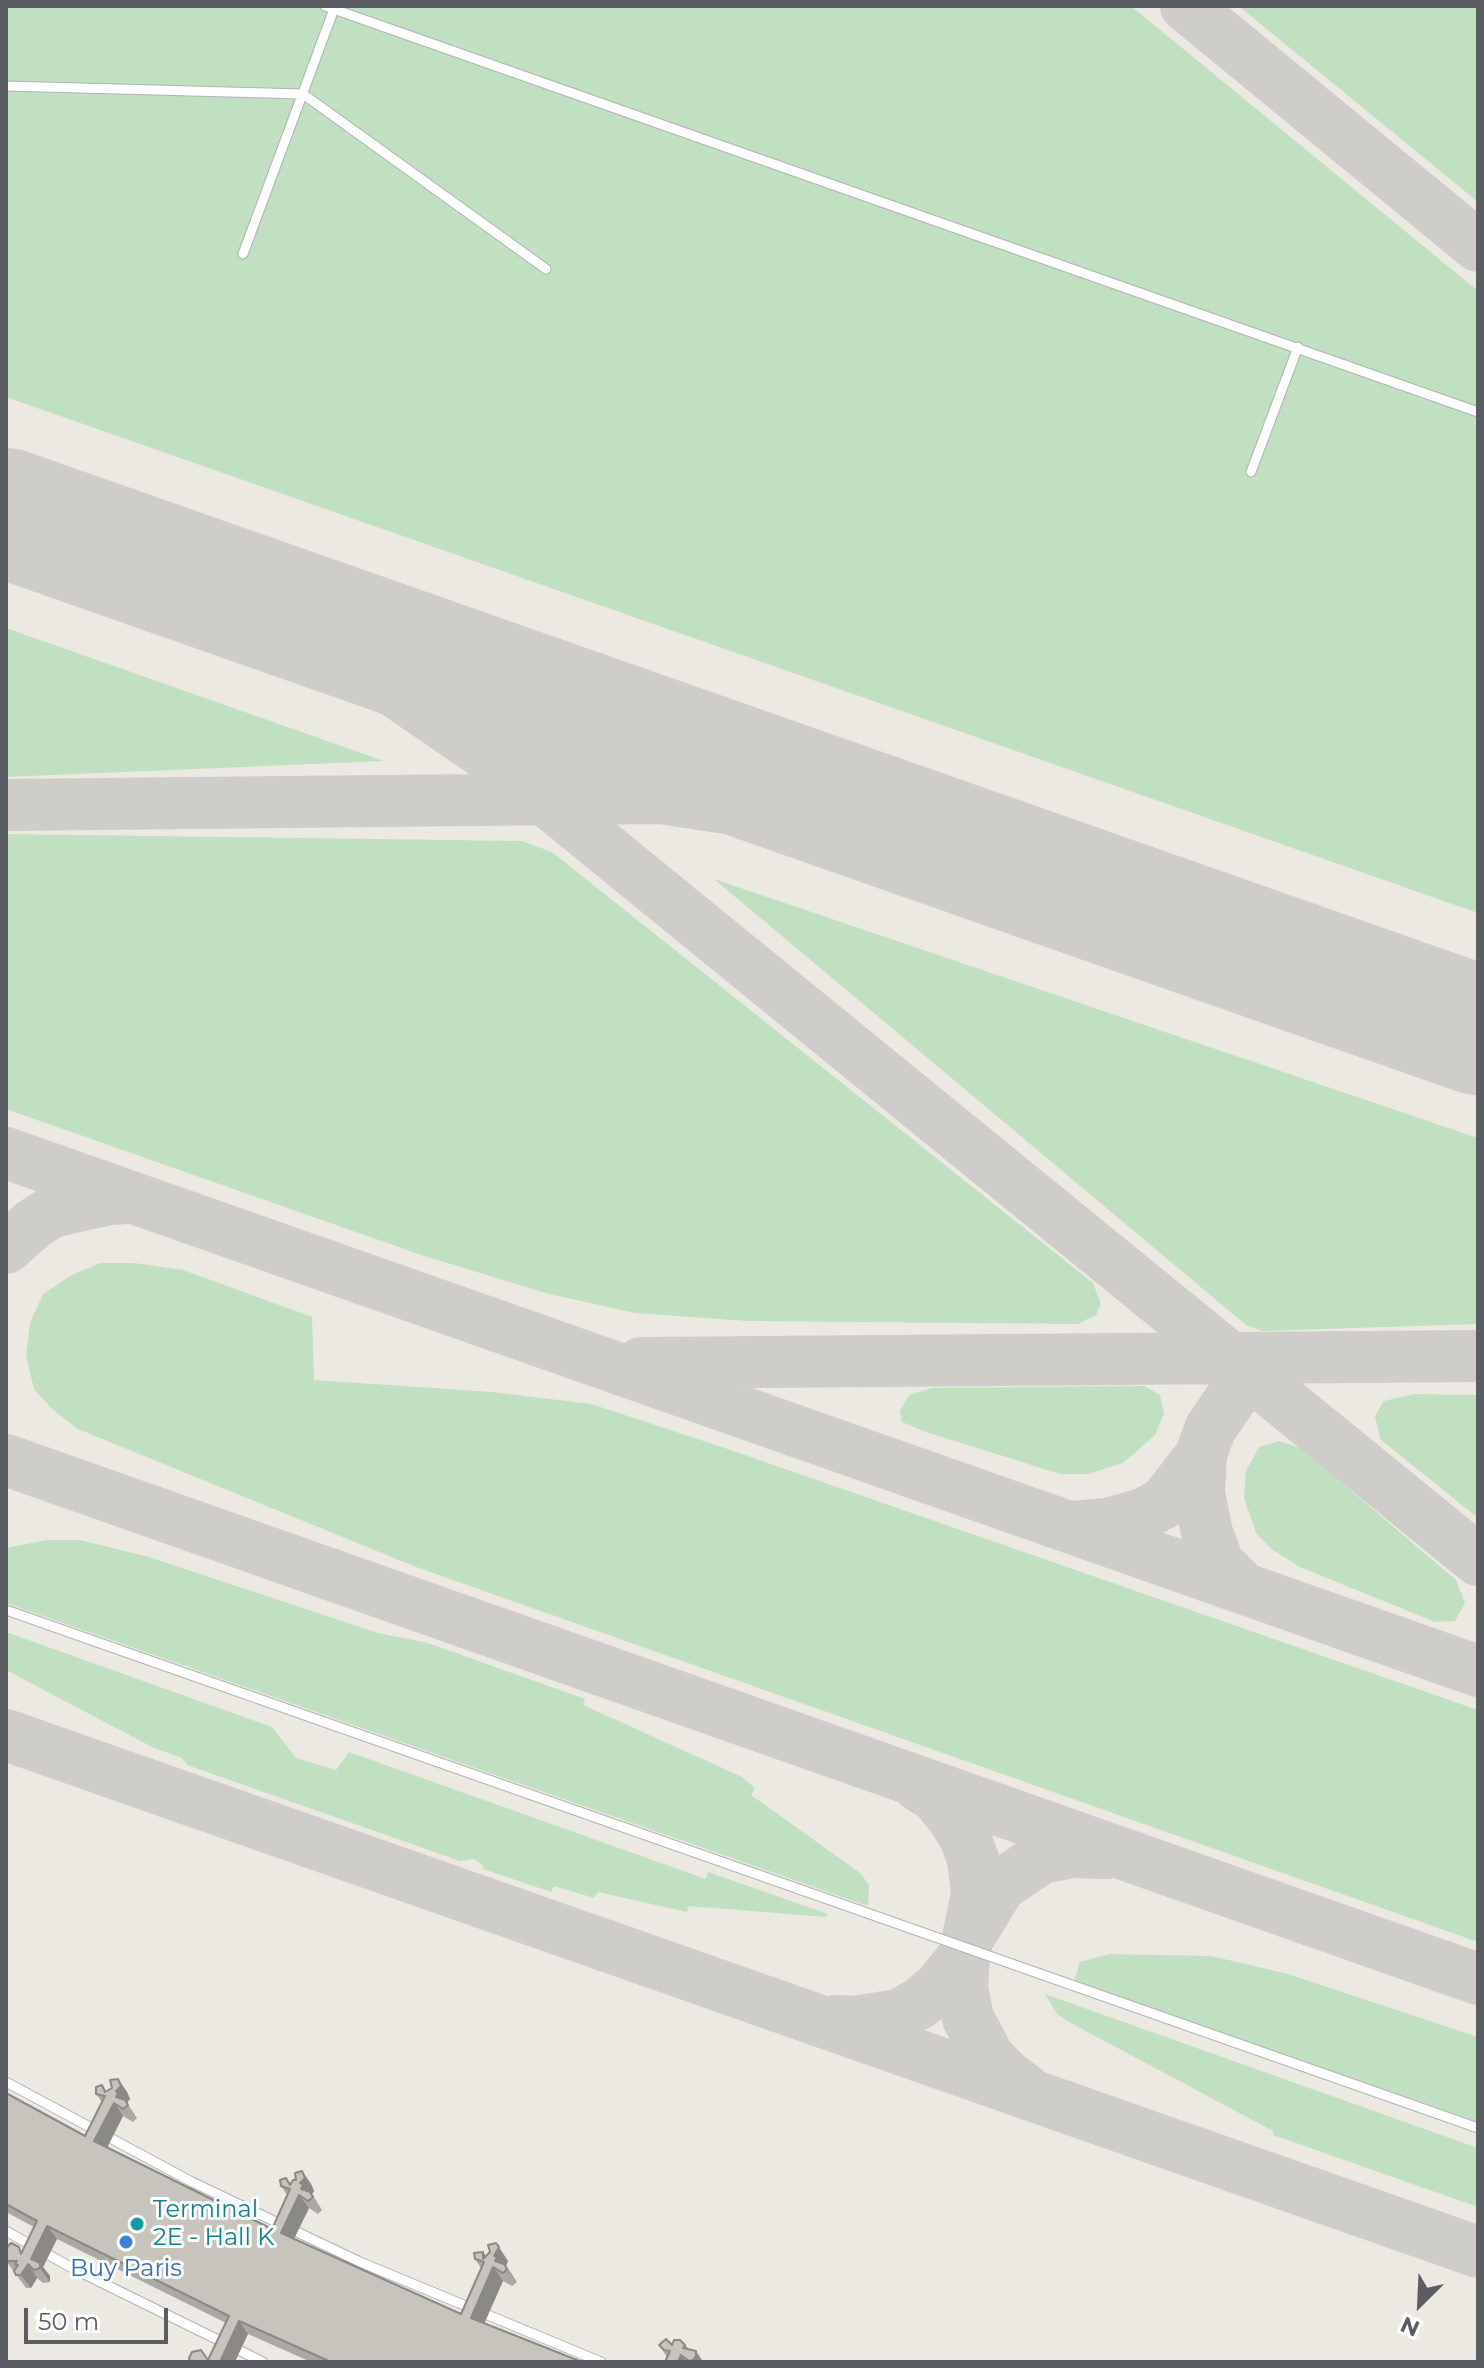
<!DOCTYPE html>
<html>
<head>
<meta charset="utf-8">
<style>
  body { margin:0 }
  #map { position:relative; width:1484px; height:2368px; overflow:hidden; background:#ebe9e2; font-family:Montserrat,sans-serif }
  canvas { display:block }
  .frame { position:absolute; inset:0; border:8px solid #5a5d61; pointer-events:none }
  .north { position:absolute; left:1380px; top:2264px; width:80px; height:80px; -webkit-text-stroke:6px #fff; paint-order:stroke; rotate:204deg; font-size:22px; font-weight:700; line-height:32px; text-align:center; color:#5a5d61 }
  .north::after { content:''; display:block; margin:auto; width:28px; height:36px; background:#5a5d61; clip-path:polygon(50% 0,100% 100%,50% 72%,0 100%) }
  .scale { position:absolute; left:24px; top:2308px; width:144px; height:36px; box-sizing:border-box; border:4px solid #5a5d61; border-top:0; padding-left:10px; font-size:24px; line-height:28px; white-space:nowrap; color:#5a5d61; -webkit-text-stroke:6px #fff; paint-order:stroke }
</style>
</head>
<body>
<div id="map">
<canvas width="1484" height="2368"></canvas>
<div class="frame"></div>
<div class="north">N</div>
<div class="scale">50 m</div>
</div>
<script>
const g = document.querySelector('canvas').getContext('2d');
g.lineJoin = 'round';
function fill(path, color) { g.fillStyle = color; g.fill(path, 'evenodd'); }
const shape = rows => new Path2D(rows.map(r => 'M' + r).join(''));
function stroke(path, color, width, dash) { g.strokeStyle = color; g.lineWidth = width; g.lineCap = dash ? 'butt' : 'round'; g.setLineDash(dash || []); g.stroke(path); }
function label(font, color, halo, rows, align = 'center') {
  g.font = font + ' Montserrat,sans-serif'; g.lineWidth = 6; g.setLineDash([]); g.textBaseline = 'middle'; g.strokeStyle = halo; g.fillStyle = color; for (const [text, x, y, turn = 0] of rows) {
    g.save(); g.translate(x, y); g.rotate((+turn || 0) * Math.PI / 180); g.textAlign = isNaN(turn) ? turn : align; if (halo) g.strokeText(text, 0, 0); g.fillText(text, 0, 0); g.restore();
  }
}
fill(shape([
  [6,6,1131,6,1478,291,1478,913,6,397],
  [1239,6,1478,6,1478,202,1252,17],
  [6,628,384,761,6,777],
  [6,834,522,841,552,852,1093,1283,1101,1304,1096,1315,1078,1324,748,1321,635,1313,549,1294,424,1256,6,1109],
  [714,879,1478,1138,1478,1324,1262,1331,1246,1325],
  [100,1263,134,1263,183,1270,312,1317,314,1380,492,1392,591,1404,719,1446,1478,1710,1478,1942,416,1567,78,1429,52,1409,34,1389,26,1356,30,1323,43,1294,72,1275],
  [1144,1386,1160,1395,1164,1414,1155,1435,1123,1463,1088,1474,1060,1474,923,1431,902,1422,900,1411,909,1395,932,1388],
  [1414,1394,1478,1395,1478,1518,1380,1439,1375,1416,1384,1401],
  [1279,1441,1301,1448,1456,1580,1465,1603,1455,1621,1435,1622,1300,1567,1273,1550,1256,1533,1244,1498,1246,1471,1259,1447],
  [48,1540,80,1540,149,1557,378,1633,428,1643,585,1699,583,1705,742,1777,755,1788,751,1795,860,1873,869,1885,868,1906,6,1603,6,1548],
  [6,1632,272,1727,296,1758,336,1770,349,1752,706,1879,708,1872,828,1914,826,1917,688,1906,687,1912,598,1892,594,1898,554,1886,551,1892,483,1869,483,1865,474,1859,460,1861,187,1765,182,1758,154,1748,6,1670],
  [1109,1954,1211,1956,1288,1974,1478,2037,1478,2122,1074,1981,1080,1962],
  [1045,1994,1478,2148,1478,2207,1273,2135,1273,2131,1069,2022,1057,2014]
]), '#c1e0c1');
stroke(shape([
  [1186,6,1478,246],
  [6,513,180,580,299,636,394,691,505,767,1478,1560],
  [6,805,661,798,811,821,928,845,1100,897],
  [6,1153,1478,1671],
  [6,1248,33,1224,52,1212,110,1199,127,1198],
  [641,1363,1478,1356],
  [1205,1443,1201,1455,1199,1493,1207,1533,1218,1563,1243,1588],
  [6,1460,1478,1979],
  [1071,1527,1107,1524,1143,1514,1164,1503,1201,1455,1210,1429,1234,1394,1254,1379,1283,1364],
  [6,1735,1478,2252],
  [919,1786,936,1797,953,1818,965,1837,973,1859,977,1895,964,1956,962,1988,968,2018,989,2058,1006,2075,1026,2090],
  [972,1932,1000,1886,1041,1858,1073,1852,1107,1853],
  [835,2021,855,2022,898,2015,920,2003,940,1986,964,1956]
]), '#cecdca', 52);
stroke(shape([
  [6,513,1478,1030]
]), '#cecdca', 130);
const lane = shape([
  [325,6,1478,412],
  [6,86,303,94,546,269],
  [243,254,334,9],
  [1251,472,1298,347],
  [6,1610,1478,2128],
  [6,2082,192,2182,360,2262,601,2362],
  [6,2231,74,2269,263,2362]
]);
stroke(lane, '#afb2b6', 11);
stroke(lane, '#fff', 9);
fill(shape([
  [118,2079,127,2092,130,2099,127,2103,137,2118,133,2122,123,2116,107,2147,272,2229,287,2195,281,2186,286,2178,290,2184,296,2180,302,2171,311,2184,314,2191,312,2194,322,2210,318,2214,309,2208,294,2239,461,2314,481,2268,475,2259,483,2252,486,2256,508,2261,506,2266,517,2282,512,2286,503,2281,484,2323,582,2362,311,2362,248,2334,208,2360,226,2323,57,2239,43,2267,50,2276,50,2282,43,2283,37,2278,31,2288,26,2288,6,2261,19,2247,22,2252,34,2227,6,2212,6,2093,85,2136,102,2102,96,2094,106,2092,112,2088],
  [659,2345,685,2345,689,2349,696,2351,703,2362,665,2362,667,2357]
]), '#aba9a3');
fill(shape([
  [118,2079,127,2092,130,2099,127,2103,137,2118,127,2103,116,2097,116,2091],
  [102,2085,123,2116,104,2154,94,2141,105,2092],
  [302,2171,311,2184,314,2191,312,2194,322,2210,312,2194,301,2189,300,2183],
  [286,2178,309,2208,290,2247,281,2233,298,2197],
  [47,2226,57,2239,43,2267,50,2276,50,2282,40,2268,31,2259],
  [499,2247,508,2261,506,2266,517,2282,507,2269,495,2261,494,2256],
  [483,2252,503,2281,481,2331,471,2318,492,2271,483,2259],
  [28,2264,37,2278,31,2288,21,2275],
  [239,2321,248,2334,235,2362,220,2362],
  [685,2345,694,2358,696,2351,703,2362,693,2361,683,2348],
  [681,2355,686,2362,678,2362]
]), '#8b8985');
const building = shape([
  [118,2079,121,2086,116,2091,118,2093,116,2097,125,2100,128,2105,123,2109,114,2103,94,2141,272,2229,290,2189,281,2186,280,2180,286,2178,290,2185,293,2180,296,2180,295,2173,302,2171,305,2178,300,2183,303,2185,301,2189,310,2192,313,2197,308,2201,299,2195,281,2233,461,2314,484,2262,475,2259,474,2253,483,2252,483,2259,490,2252,488,2245,496,2243,499,2247,494,2256,497,2257,495,2261,504,2264,507,2269,503,2273,493,2267,471,2318,582,2362,331,2362,239,2321,220,2362,190,2362,189,2358,192,2352,201,2350,208,2360,229,2316,47,2226,31,2259,40,2263,40,2268,34,2270,28,2264,21,2275,16,2275,14,2271,18,2265,15,2264,17,2261,6,2261,6,2248,11,2243,19,2247,21,2254,37,2221,6,2204,6,2093,85,2136,105,2096,96,2094,96,2087,102,2085,105,2092,112,2088,110,2080,118,2079],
  [666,2339,672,2345,674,2340,680,2340,685,2345,683,2348,696,2351,696,2356,693,2360,689,2361,681,2355,678,2362,665,2362,670,2351,664,2350,659,2345,666,2339]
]);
fill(building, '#c7c4be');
stroke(building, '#8b8985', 2);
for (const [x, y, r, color] of [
  [137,2224,8,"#0f9aa8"],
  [126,2242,8,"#3f7fe0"]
]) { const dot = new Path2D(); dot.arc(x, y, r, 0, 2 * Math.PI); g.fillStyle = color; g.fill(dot); stroke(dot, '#fff', 3); }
label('24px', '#0d838f', '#fff', [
  ["Terminal",153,2210],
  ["2E - Hall K",153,2238]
], 'left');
label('24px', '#366cbe', '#fff', [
  ["Buy Paris",126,2269]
]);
</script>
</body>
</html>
